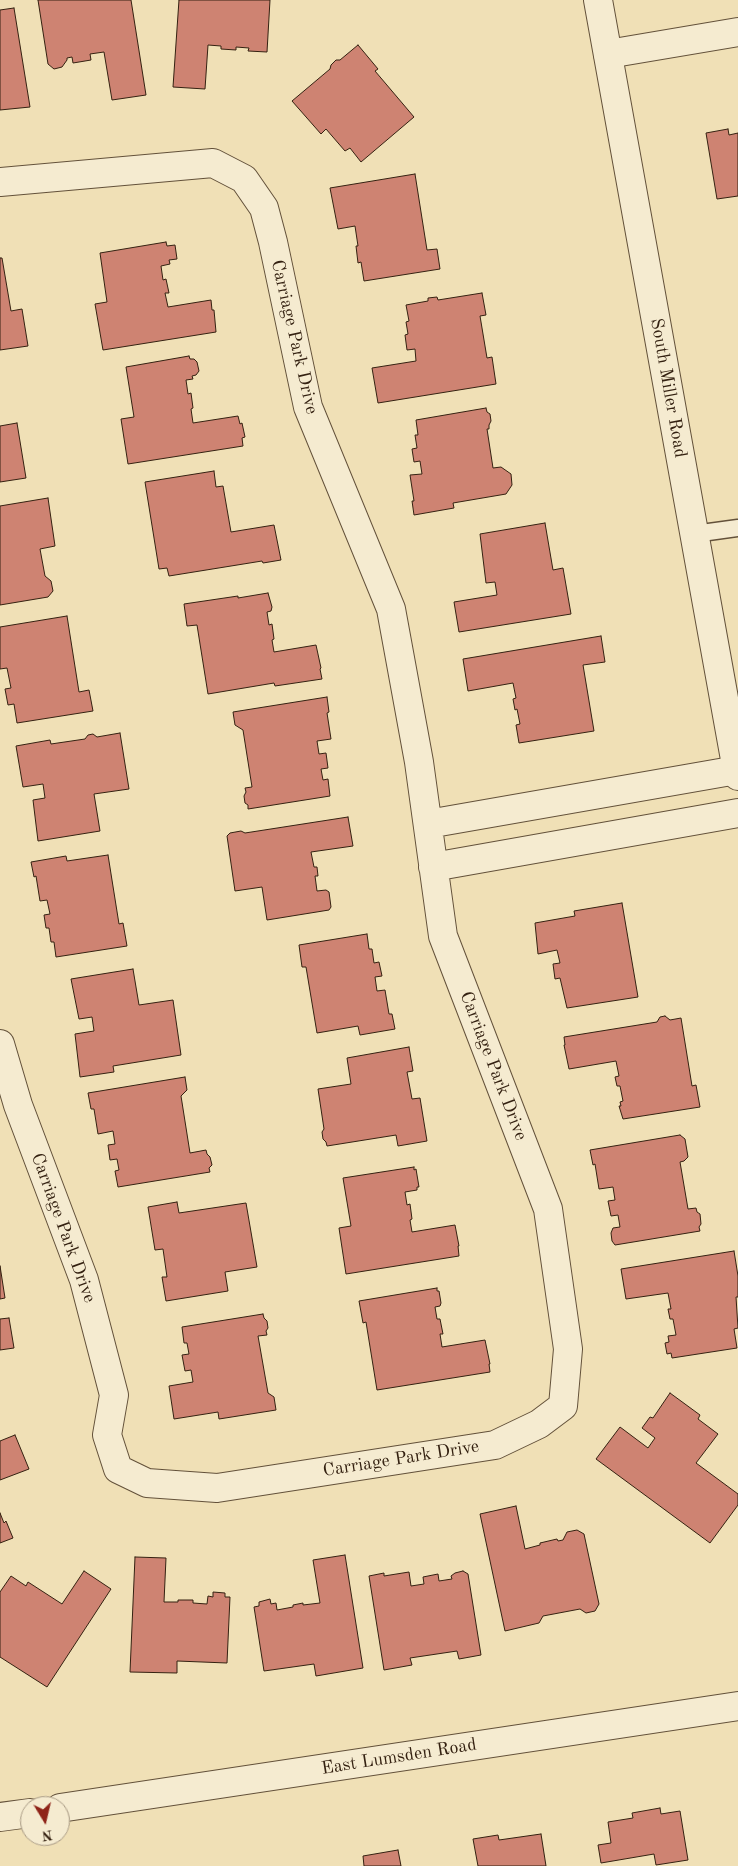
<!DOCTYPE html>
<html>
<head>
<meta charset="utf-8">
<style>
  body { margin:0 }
  #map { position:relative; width:738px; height:1866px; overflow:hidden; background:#f0e0b6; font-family:"Old Standard TT",serif }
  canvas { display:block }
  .north { position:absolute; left:20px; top:1796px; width:50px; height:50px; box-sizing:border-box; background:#f5ebd0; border:1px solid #a89a84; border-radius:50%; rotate:171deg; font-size:14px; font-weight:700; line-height:20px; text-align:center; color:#342111 }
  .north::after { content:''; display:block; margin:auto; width:18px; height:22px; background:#8f2418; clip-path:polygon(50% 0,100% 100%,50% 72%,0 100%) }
</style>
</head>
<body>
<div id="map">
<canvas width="738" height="1866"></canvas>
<div class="north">N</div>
</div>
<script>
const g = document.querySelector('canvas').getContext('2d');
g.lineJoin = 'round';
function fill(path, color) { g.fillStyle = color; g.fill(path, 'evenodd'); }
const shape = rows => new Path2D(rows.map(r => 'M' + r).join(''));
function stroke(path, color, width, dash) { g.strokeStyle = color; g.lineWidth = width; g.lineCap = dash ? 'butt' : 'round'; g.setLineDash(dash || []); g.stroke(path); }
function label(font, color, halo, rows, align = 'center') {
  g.font = font + ' "Old Standard TT",serif'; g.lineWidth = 4; g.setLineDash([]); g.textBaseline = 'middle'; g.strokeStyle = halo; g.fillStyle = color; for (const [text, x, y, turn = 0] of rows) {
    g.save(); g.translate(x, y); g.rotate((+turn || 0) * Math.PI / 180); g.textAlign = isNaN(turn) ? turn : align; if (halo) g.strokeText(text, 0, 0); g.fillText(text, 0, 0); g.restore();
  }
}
const building = shape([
  [38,0,131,0,146,95,112,100,104,52,90,54,91,60,73,63,72,57,67,58,67,60,62,67,54,69,48,64,38,0],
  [179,0,270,0,267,52,248,51,249,48,236,47,236,50,221,49,221,46,208,45,205,89,173,87,179,0],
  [14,8,30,107,0,110,0,10,14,8],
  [358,45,378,69,375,71,414,117,361,162,350,148,345,151,326,129,321,134,292,101,330,69,331,65,336,60,340,60,358,45],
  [728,129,729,135,738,133,738,196,717,199,706,133,728,129],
  [415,174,427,250,437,249,440,269,364,281,361,262,358,263,356,246,358,246,355,226,338,229,330,188,415,174],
  [166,242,167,246,175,245,177,259,169,260,170,264,161,266,163,280,166,279,169,293,165,293,168,307,211,300,212,310,214,310,216,332,103,350,95,304,107,302,100,253,166,242],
  [0,258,2,258,11,311,22,309,28,346,0,350,0,258],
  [482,293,486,315,480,316,487,358,492,357,496,384,378,403,372,368,416,361,415,349,407,350,405,335,408,334,406,322,409,321,406,305,428,301,428,298,437,297,438,300,482,293],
  [189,356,190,359,194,359,197,362,199,371,196,375,192,376,193,379,186,380,188,394,191,393,193,408,191,409,193,423,238,416,240,424,242,423,245,437,242,438,243,446,128,464,121,419,134,417,126,367,189,356],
  [486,408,487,412,490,414,491,421,489,425,489,429,487,429,493,468,501,467,511,474,512,485,506,494,453,503,454,508,414,515,412,501,414,501,410,475,422,474,420,461,414,462,412,449,417,448,415,435,418,435,416,420,486,408],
  [17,423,26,478,0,482,0,426,17,423],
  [214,471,216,487,223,486,231,532,274,525,281,560,263,563,262,561,169,576,167,568,159,569,145,482,214,471],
  [48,498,55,546,40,549,45,576,51,581,53,591,48,597,0,605,0,506,48,498],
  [545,523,553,570,563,568,571,614,459,632,454,602,497,595,495,582,486,583,480,534,545,523],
  [268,593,272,607,271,611,267,612,269,625,272,624,274,639,272,640,274,652,316,645,321,668,320,669,322,679,275,686,274,683,208,694,197,625,187,626,184,604,238,596,238,598,268,593],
  [67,616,79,692,89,690,93,711,17,723,14,704,8,705,5,689,11,688,7,668,0,669,0,627,67,616],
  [601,636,605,662,583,665,594,731,519,743,516,725,520,724,517,709,515,710,513,699,516,698,513,683,468,691,463,659,601,636],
  [327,697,329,712,327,713,331,739,317,741,319,754,326,753,328,768,321,769,323,780,328,779,330,796,248,809,248,805,245,803,244,796,246,792,245,788,252,787,243,730,235,725,233,712,327,697],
  [120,733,129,789,94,794,100,831,38,841,33,800,45,798,43,784,23,787,16,746,50,740,51,744,85,739,88,735,93,734,97,737,120,733],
  [348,817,353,846,311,852,314,867,317,867,318,876,315,876,317,891,326,890,329,892,331,907,329,910,267,920,262,887,235,891,227,836,230,833,241,831,245,833,348,817],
  [108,855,119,924,123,923,127,946,56,957,54,942,51,942,49,928,46,928,44,915,50,914,47,900,40,901,36,876,34,877,31,862,66,856,67,861,108,855],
  [622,903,638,997,567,1008,560,978,555,979,553,964,560,963,557,950,538,954,535,923,575,916,574,911,622,903],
  [367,934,369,949,372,949,374,963,379,962,382,976,375,977,377,991,385,990,389,1014,392,1014,395,1029,360,1035,358,1026,317,1033,306,967,302,967,299,945,367,934],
  [133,969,139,1005,173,1000,181,1055,113,1066,114,1072,80,1077,75,1034,94,1031,92,1017,79,1019,71,979,133,969],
  [665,1016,670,1020,681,1018,692,1086,696,1085,700,1107,623,1119,619,1106,621,1106,620,1102,623,1101,620,1086,617,1086,615,1077,619,1076,616,1061,569,1069,564,1045,565,1045,564,1037,657,1022,660,1017,665,1016],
  [409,1047,413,1071,407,1072,412,1099,420,1098,427,1141,398,1146,396,1135,327,1146,326,1142,323,1139,322,1132,324,1129,318,1089,351,1084,347,1058,409,1047],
  [185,1077,187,1090,181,1096,190,1153,206,1150,207,1154,210,1157,212,1165,209,1168,210,1172,118,1187,115,1171,119,1170,117,1159,110,1160,108,1145,115,1144,113,1131,98,1134,94,1109,91,1109,88,1093,185,1077],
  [680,1135,685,1139,688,1157,684,1161,680,1162,688,1209,696,1208,697,1212,700,1214,701,1224,699,1227,700,1231,615,1245,612,1241,611,1233,613,1228,620,1227,618,1215,611,1216,608,1201,615,1200,613,1187,599,1189,595,1164,593,1165,590,1150,680,1135],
  [414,1167,414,1170,416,1169,419,1187,417,1187,417,1190,405,1192,407,1205,410,1204,412,1219,410,1220,412,1232,455,1225,459,1246,458,1246,459,1256,346,1274,339,1228,351,1226,343,1178,414,1167],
  [177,1202,179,1213,246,1203,257,1267,225,1272,228,1291,166,1301,162,1277,167,1277,163,1249,155,1250,148,1207,177,1202],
  [734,1251,738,1276,738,1297,736,1297,738,1328,734,1329,737,1348,672,1358,671,1353,667,1354,665,1343,669,1342,668,1336,676,1335,673,1319,670,1319,668,1309,671,1309,668,1293,626,1299,621,1269,734,1251],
  [0,1266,5,1298,0,1299,0,1266],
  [437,1288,437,1291,439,1291,441,1303,440,1306,435,1307,437,1319,440,1319,443,1334,440,1334,442,1347,485,1340,490,1364,489,1364,490,1372,377,1390,366,1322,363,1323,359,1301,437,1288],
  [263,1314,264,1318,267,1321,268,1328,266,1331,267,1335,258,1336,268,1393,274,1397,276,1410,219,1419,218,1412,174,1419,169,1386,193,1382,191,1370,185,1371,182,1355,189,1354,187,1343,184,1343,182,1327,263,1314],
  [9,1318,14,1348,0,1350,0,1319,9,1318],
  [670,1393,700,1415,698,1419,718,1434,696,1463,738,1494,738,1505,710,1543,596,1459,620,1427,648,1448,655,1438,642,1428,650,1417,653,1418,670,1393],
  [15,1435,29,1469,0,1480,0,1441,15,1435],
  [516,1506,525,1549,540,1545,540,1543,557,1539,558,1541,563,1540,567,1532,577,1530,584,1534,599,1604,595,1611,586,1613,580,1609,543,1616,539,1623,505,1631,480,1514,516,1506],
  [0,1513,4,1523,6,1521,13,1538,0,1543,0,1513],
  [345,1555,363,1668,316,1676,314,1664,264,1671,254,1607,259,1606,259,1602,270,1599,271,1604,276,1603,277,1610,293,1607,293,1605,303,1603,303,1605,320,1603,313,1560,345,1555],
  [135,1557,166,1558,164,1602,178,1602,178,1600,193,1600,193,1603,207,1604,208,1596,213,1597,213,1592,225,1593,225,1597,230,1597,227,1663,177,1661,177,1673,130,1672,135,1557],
  [84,1571,111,1589,47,1687,0,1657,0,1592,11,1576,26,1586,28,1582,62,1604,84,1571],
  [463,1571,468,1574,481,1655,459,1659,457,1651,410,1658,412,1665,384,1670,369,1576,384,1573,384,1576,409,1572,411,1586,424,1584,423,1577,438,1574,439,1581,452,1579,451,1576,455,1573,463,1571],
  [660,1808,661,1814,680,1811,688,1860,656,1865,654,1854,601,1863,598,1845,611,1843,608,1822,633,1818,632,1813,660,1808],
  [541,1834,546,1866,478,1866,473,1839,498,1835,499,1840,541,1834],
  [398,1850,401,1866,364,1866,363,1856,398,1850]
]);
fill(building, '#ce8372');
stroke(building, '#342111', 1);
const service = shape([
  [694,534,738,528]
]);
const minor = shape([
  [608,54,738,32],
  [0,182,213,163,244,179,264,208,273,242,308,407,391,609,419,762,443,936,548,1209,568,1349,563,1406,539,1424,495,1445,217,1488,147,1483,118,1469,107,1435,114,1395,84,1280,18,1105,0,1044],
  [428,824,737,770],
  [433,867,738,813]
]);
const tertiary = shape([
  [598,0,738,776],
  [60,1808,738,1706],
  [0,1817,30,1813]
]);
stroke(service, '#63513a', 19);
stroke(minor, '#63513a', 30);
stroke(tertiary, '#63513a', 30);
stroke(service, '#f5ebd0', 16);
stroke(minor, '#f5ebd0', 28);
stroke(tertiary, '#f5ebd0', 28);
label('18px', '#342111', '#f5ebd0', [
  ["Carriage Park Drive",294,337,77],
  ["South Miller Road",668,388,80],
  ["Carriage Park Drive",493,1066,69],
  ["Carriage Park Drive",63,1228,70],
  ["Carriage Park Drive",401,1459,-9],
  ["East Lumsden Road",399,1757,-9]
]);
</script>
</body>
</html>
